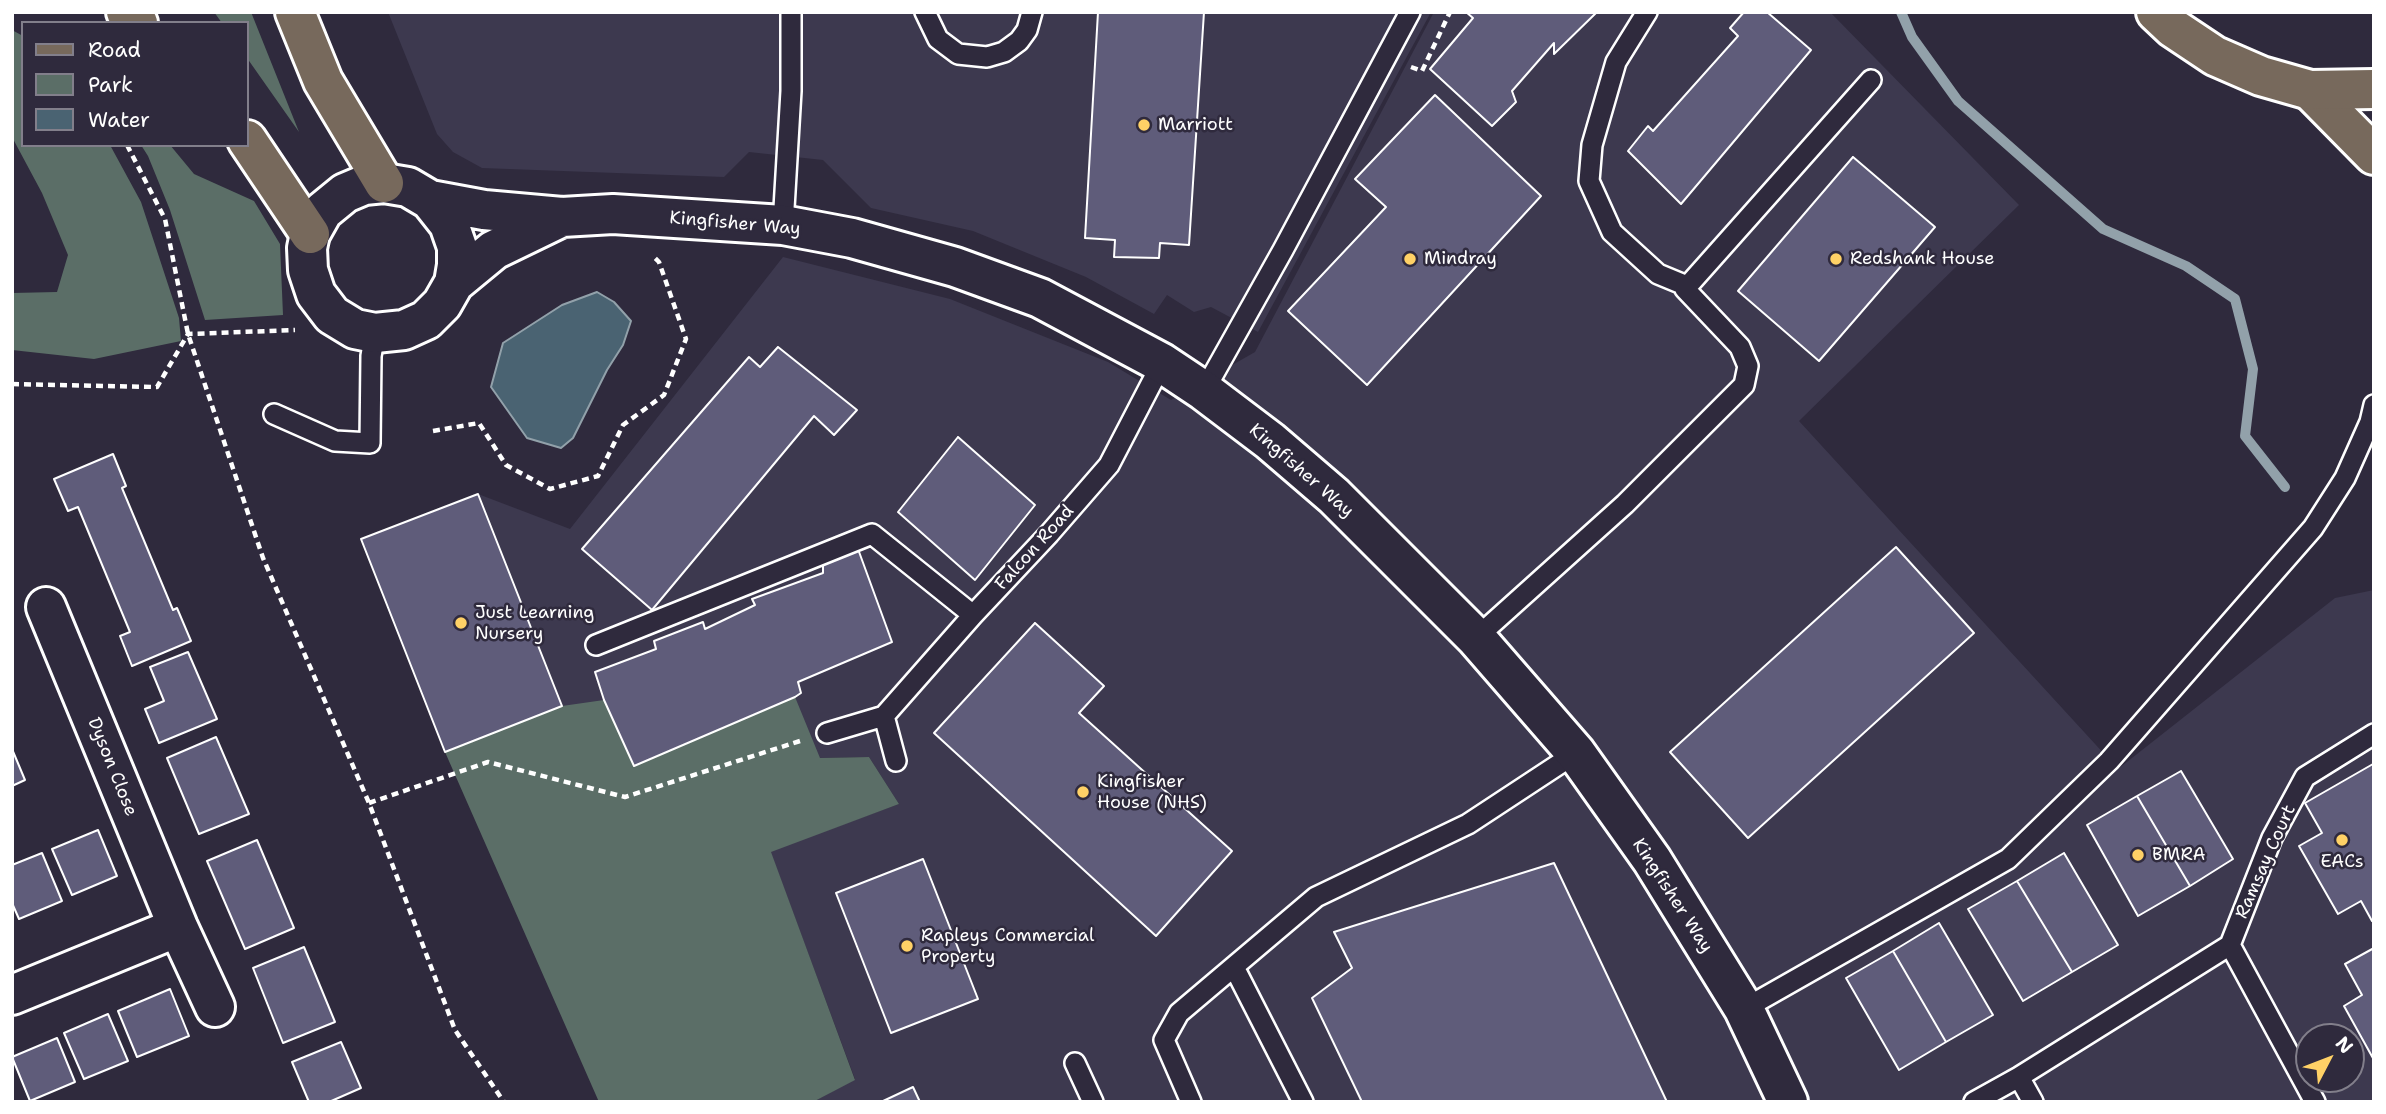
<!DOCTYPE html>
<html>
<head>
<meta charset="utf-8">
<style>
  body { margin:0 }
  #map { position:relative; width:2386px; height:1114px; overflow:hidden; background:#2f2a3d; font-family:"Shantell Sans",sans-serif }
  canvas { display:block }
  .frame { position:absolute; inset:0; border:14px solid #fff; pointer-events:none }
  .legend { position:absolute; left:21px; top:21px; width:228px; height:126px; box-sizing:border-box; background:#2f2a3d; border:2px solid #827f8b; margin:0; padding:9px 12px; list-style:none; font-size:21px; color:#fff }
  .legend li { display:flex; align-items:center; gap:14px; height:35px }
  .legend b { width:35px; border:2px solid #827f8b }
  .north { position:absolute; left:2295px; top:1023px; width:70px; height:70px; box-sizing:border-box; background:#2f2a3d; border:2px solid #827f8b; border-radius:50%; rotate:48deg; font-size:19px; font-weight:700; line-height:28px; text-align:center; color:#fff }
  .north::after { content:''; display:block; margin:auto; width:24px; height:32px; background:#ffd166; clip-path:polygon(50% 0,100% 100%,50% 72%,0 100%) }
</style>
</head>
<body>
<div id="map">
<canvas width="2386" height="1114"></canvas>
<div class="frame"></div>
<ul class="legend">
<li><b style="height:9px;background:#77695c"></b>Road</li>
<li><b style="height:19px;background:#5b6e67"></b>Park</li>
<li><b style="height:19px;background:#4a6372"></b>Water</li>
</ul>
<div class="north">N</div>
</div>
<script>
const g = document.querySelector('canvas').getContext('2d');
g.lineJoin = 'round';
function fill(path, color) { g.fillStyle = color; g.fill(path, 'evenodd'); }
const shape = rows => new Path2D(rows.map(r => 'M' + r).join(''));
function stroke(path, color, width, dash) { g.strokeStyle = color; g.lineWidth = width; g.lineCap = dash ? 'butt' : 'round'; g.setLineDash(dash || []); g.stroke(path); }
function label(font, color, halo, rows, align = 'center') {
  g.font = font + ' "Shantell Sans",sans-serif'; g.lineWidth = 5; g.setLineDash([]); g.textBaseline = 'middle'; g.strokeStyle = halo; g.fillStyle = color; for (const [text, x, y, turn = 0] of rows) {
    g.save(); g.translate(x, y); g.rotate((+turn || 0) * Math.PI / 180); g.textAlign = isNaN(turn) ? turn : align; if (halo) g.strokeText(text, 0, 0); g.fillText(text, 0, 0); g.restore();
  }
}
fill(shape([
  [388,12,1431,12,1258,332,1211,307,1194,312,1167,295,1154,314,1086,277,973,231,871,208,823,160,749,152,724,177,482,168,453,152,437,134],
  [1434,12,1830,12,2019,205,1799,421,2118,769,2335,598,2374,590,2374,1102,813,1102,855,1079,770,851,899,804,869,757,820,758,562,706,445,752,361,539,478,494,570,529,783,257,950,299,1108,362,1171,400,1255,352],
  [2309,1037,2351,1037,2351,1079,2309,1079]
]), '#3d394f');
fill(shape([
  [214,12,251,12,299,132,247,58,247,23,222,23],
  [12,30,23,36,23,145,110,145,141,202,179,318,181,341,94,359,12,350,12,293,57,292,68,255,42,193,12,137],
  [141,145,170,145,194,174,254,201,280,244,283,315,205,320,170,210,148,156],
  [795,697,820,758,869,757,899,804,771,852,855,1080,813,1102,599,1102,445,752,562,706,604,700]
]), '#5b6e67');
const water = shape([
  [597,292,614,302,631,321,623,345,607,370,573,438,561,448,527,438,491,387,503,343,562,305,597,292]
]);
fill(water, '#4a6372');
stroke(water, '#92a1aa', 2);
stroke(shape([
  [1901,12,1912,37,1958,101,2103,229,2186,266,2235,299,2253,369,2245,436,2285,487]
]), '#92a1aa', 10);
const building = shape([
  [1098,12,1204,12,1189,245,1160,243,1159,258,1114,257,1115,240,1085,238,1098,12],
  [1466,12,1597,12,1554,54,1554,43,1512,91,1516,102,1492,126,1430,69,1473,18,1466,12],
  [1744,12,1767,12,1811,50,1681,204,1628,151,1648,126,1653,131,1738,36,1730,28,1744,12],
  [1435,95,1541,196,1367,385,1288,311,1386,207,1355,179,1435,95],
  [1853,157,1935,227,1819,361,1738,291,1853,157],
  [778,347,857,410,834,435,814,416,652,610,582,549,749,357,760,367,778,347],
  [958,437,1035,505,975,580,898,512,958,437],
  [113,454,126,486,122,488,173,610,177,608,191,641,132,666,120,636,130,632,78,507,68,511,54,479,113,454],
  [478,494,562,706,445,752,361,539,478,494],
  [1896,547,1974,633,1748,838,1670,752,1896,547],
  [858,549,892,642,798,682,801,693,795,697,634,766,604,700,595,672,656,649,654,641,703,622,705,629,755,605,752,599,823,573,823,564,858,549],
  [1035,623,1104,686,1079,713,1232,851,1156,936,934,733,1035,623],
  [188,652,217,719,159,743,145,709,164,701,150,667,188,652],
  [216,737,249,814,199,834,167,758,216,737],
  [12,749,25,780,12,786,12,749],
  [2373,764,2374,920,2372,921,2361,901,2338,914,2299,846,2322,833,2305,803,2373,764],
  [2181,771,2233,859,2190,886,2137,796,2181,771],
  [2137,796,2190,886,2138,916,2087,825,2137,796],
  [98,830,117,876,72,895,52,849,98,830],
  [257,840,294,928,245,949,207,861,257,840],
  [42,853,62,901,19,919,12,903,12,865,42,853],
  [2064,853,2118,945,2072,972,2017,881,2064,853],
  [923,859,978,999,891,1033,836,893,923,859],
  [1554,863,1667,1102,1362,1102,1312,998,1352,968,1334,932,1554,863],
  [2017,881,2072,972,2023,1001,1968,909,2017,881],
  [1939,923,1993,1015,1946,1042,1893,951,1939,923],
  [304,947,335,1022,283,1043,253,968,304,947],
  [2374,948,2374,1060,2344,1006,2362,995,2345,964,2374,948],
  [1893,951,1946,1042,1899,1070,1846,978,1893,951],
  [170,989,189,1036,137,1057,118,1011,170,989],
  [108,1014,128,1061,84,1079,64,1033,108,1014],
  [57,1038,75,1082,30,1101,12,1057,57,1038],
  [341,1042,361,1088,329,1102,309,1102,292,1062,341,1042],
  [913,1087,920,1102,881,1102,913,1087]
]);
fill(building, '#5f5c7a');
stroke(building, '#fff', 2);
const service = shape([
  [925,12,938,39,958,54,987,57,1004,52,1019,41,1027,30,1032,12],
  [1647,12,1616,62,1592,145,1589,181,1612,232,1658,274,1687,286],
  [783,225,791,91,791,12],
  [1204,391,1283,250,1410,12],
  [274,414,335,441,370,443,371,356,375,333],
  [1476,638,1625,504,1744,385,1748,366,1740,347,1685,289,1871,80],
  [596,645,872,534,973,615],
  [884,716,896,761],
  [827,733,884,716,973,615,1049,534,1109,465,1162,363],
  [2230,945,2315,1102],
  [1234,967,1303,1102],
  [1744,1009,2008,859,2109,761,2313,528,2345,478,2370,422,2374,405],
  [1075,1063,1093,1102],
  [2019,1077,2033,1102],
  [1191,1102,1164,1040,1179,1013,1316,897,1468,824,1576,753],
  [1974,1102,2019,1077,2230,945,2272,838,2305,777,2374,734]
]);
const minor = shape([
  [430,200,449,224,457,247,457,265,454,283,442,304,426,320,404,330,375,333,355,329,332,315,316,294,308,270,307,248,310,234,323,211,345,193,364,185,384,183,408,187,430,200,484,210,562,217,613,214,783,225,852,238,955,267,1040,298,1162,363,1204,391,1270,441,1334,496,1476,638,1576,753,1652,860,1744,1009,1788,1102],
  [454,283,494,250,562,217],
  [46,607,178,927,215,1007],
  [12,995,178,927]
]);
const primary = shape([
  [2310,90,2374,155]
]);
const trunk = shape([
  [126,12,138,23],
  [295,12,323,81,384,183],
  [2156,12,2173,28,2215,56,2261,76,2310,90,2374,89],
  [247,140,310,234]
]);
stroke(service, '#fff', 24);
stroke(minor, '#fff', 44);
stroke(primary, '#fff', 44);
stroke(trunk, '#fff', 44);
stroke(shape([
  [1411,67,1422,71,1450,12],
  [127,145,165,219,188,334,263,558,369,803,455,1030,504,1102],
  [12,384,157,387,188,334,295,330],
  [433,431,479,423,506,465,550,489,598,476,623,425,664,395,686,339,659,262,652,255],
  [369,803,488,762,625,797,800,741]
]), '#fff', 4.5, [7, 5]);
stroke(service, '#2f2a3d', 19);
stroke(minor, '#2f2a3d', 38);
stroke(primary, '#77695c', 38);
stroke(trunk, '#77695c', 38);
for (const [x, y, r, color] of [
  [1144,125,7,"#ffd166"],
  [1410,259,7,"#ffd166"],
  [1836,259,7,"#ffd166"],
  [461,623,7,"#ffd166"],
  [1083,792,7,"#ffd166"],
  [2342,840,7,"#ffd166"],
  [2138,855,7,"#ffd166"],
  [907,946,7,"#ffd166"]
]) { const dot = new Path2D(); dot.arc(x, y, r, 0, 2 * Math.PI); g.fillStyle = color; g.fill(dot); stroke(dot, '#2f2a3d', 2.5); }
label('18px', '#fff', '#2f2a3d', [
  ["Marriott",1158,125],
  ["Mindray",1424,259],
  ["Redshank House",1850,259],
  ["Just Learning",475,613],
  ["Nursery",475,634],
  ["Kingfisher",1097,782],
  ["House (NHS)",1097,803],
  ["BMRA",2152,855],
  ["EACs",2342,862,"center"],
  ["Rapleys Commercial",921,936],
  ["Property",921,957]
], 'left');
label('18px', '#fff', '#2f2a3d', [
  ["Kingfisher Way",735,224,5],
  ["Kingfisher Way",1301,471,41],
  ["Falcon Road",1035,548,-48],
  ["Dyson Close",112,767,68],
  ["Ramsay Court",2266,862,-66],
  ["Kingfisher Way",1672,896,57]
]);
</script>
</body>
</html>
